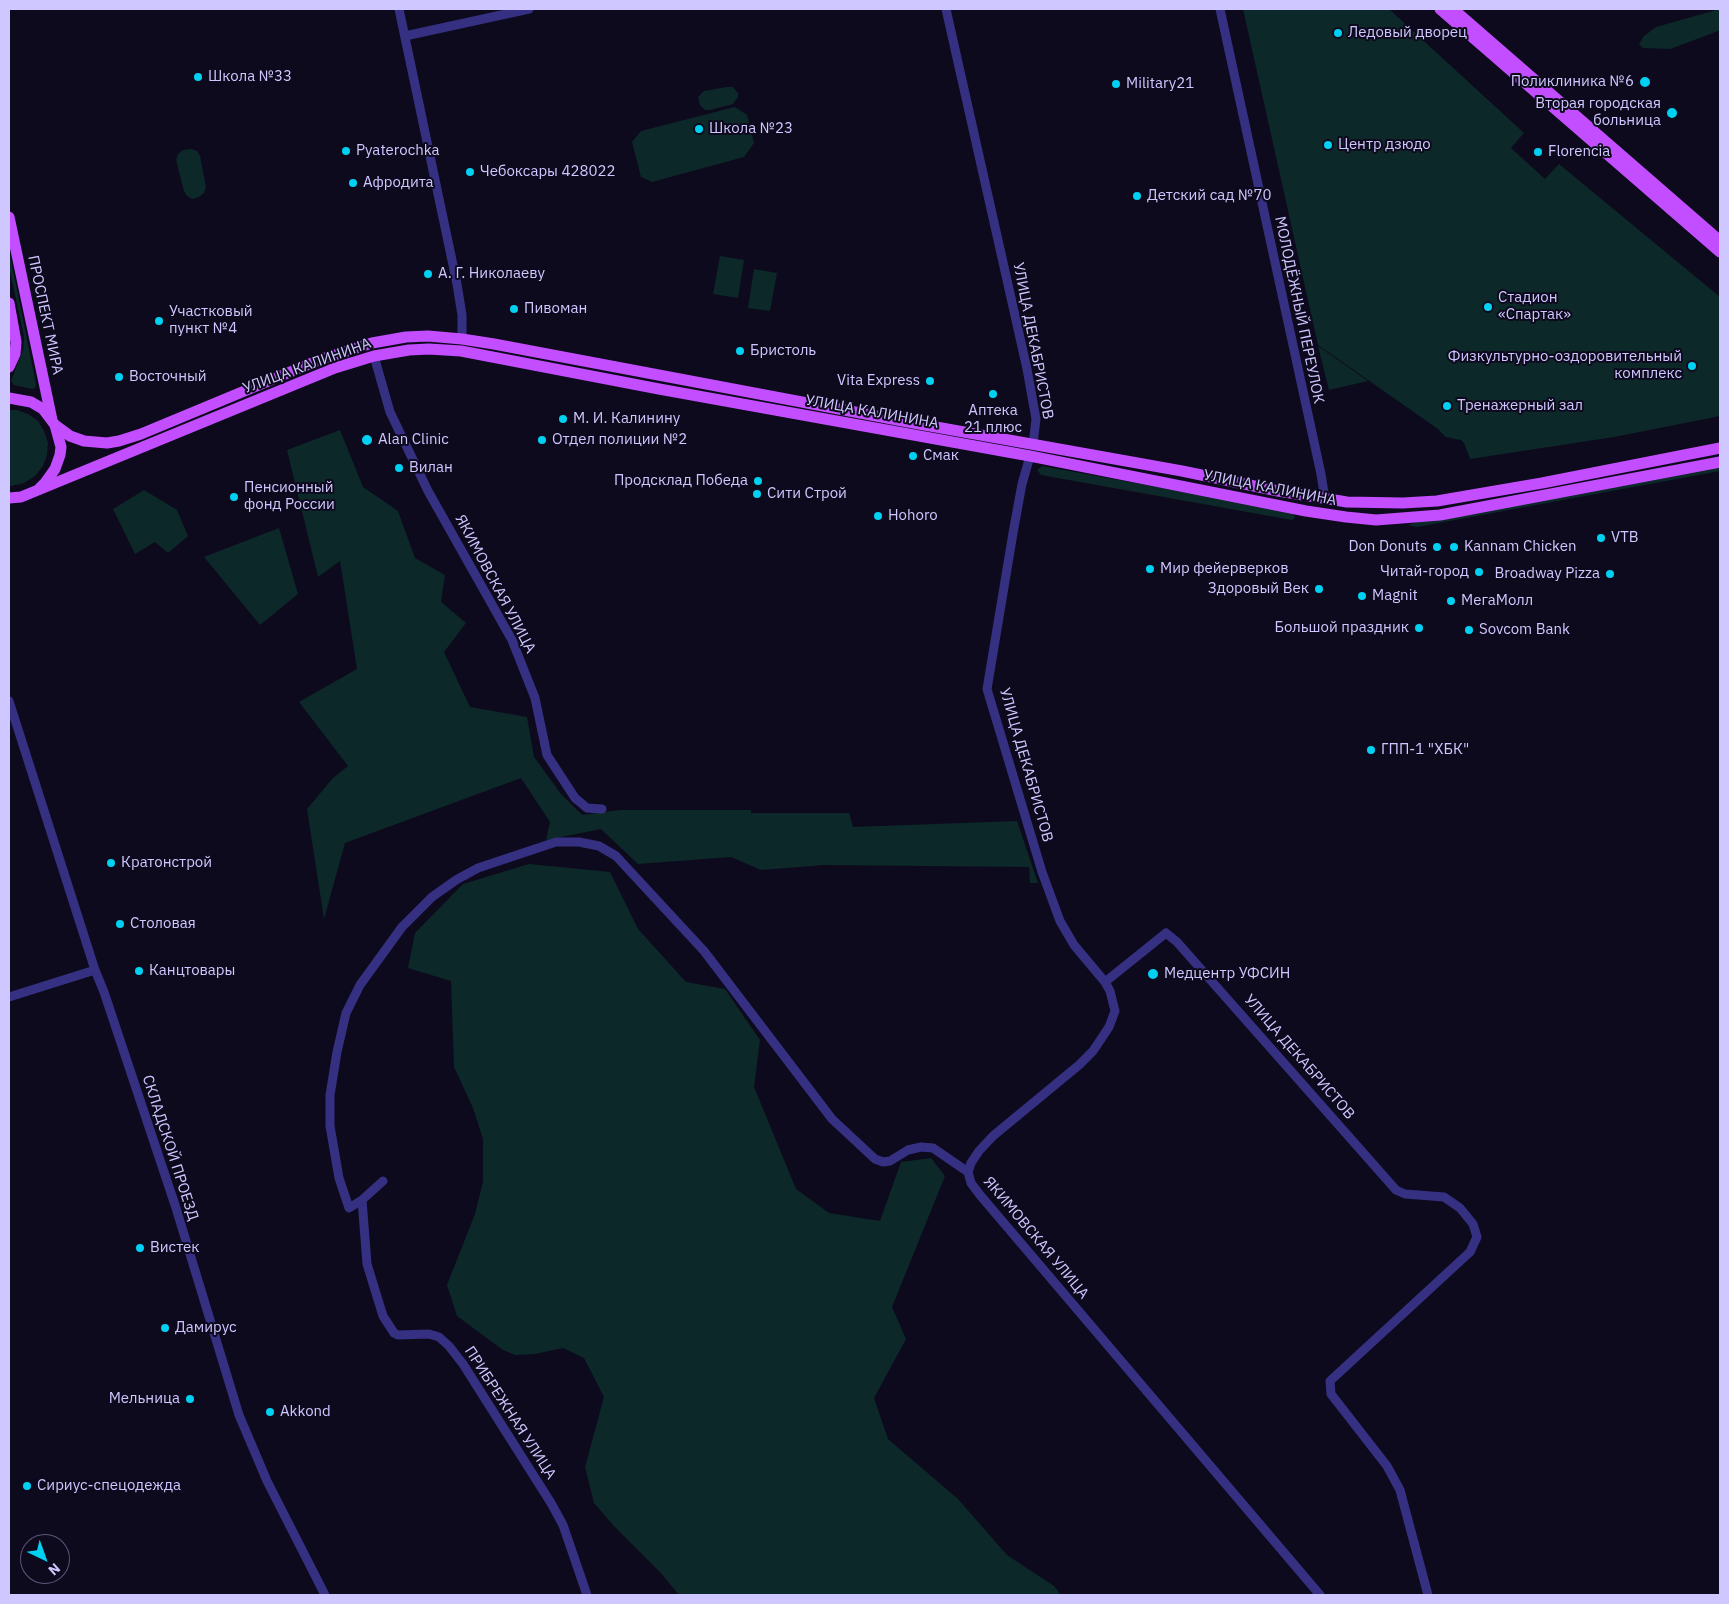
<!DOCTYPE html>
<html>
<head>
<meta charset="utf-8">
<style>
  body { margin:0 }
  #map { position:relative; width:1729px; height:1604px; overflow:hidden; background:#0e0a1e; font-family:"IBM Plex Sans",sans-serif }
  canvas { display:block }
  .frame { position:absolute; inset:0; border:10px solid #cfc7ff; pointer-events:none }
  .north { position:absolute; left:20px; top:1534px; width:50px; height:50px; box-sizing:border-box; background:#0e0a1e; border:1px solid #5b5678; border-radius:50%; rotate:138deg; font-size:14px; font-weight:700; line-height:20px; text-align:center; color:#cfc7ff }
  .north::after { content:''; display:block; margin:auto; width:18px; height:22px; background:#00d1f2; clip-path:polygon(50% 0,100% 100%,50% 72%,0 100%) }
</style>
</head>
<body>
<div id="map">
<canvas width="1729" height="1604"></canvas>
<div class="frame"></div>
<div class="north">N</div>
</div>
<script>
const g = document.querySelector('canvas').getContext('2d');
g.lineJoin = 'round';
function fill(path, color) { g.fillStyle = color; g.fill(path, 'evenodd'); }
const shape = rows => new Path2D(rows.map(r => 'M' + r).join(''));
function stroke(path, color, width, dash) { g.strokeStyle = color; g.lineWidth = width; g.lineCap = dash ? 'butt' : 'round'; g.setLineDash(dash || []); g.stroke(path); }
function label(font, color, halo, rows, align = 'center') {
  g.font = font + ' "IBM Plex Sans",sans-serif'; g.lineWidth = 4; g.setLineDash([]); g.textBaseline = 'middle'; g.strokeStyle = halo; g.fillStyle = color; for (const [text, x, y, turn = 0] of rows) {
    g.save(); g.translate(x, y); g.rotate((+turn || 0) * Math.PI / 180); g.textAlign = isNaN(turn) ? turn : align; if (halo) g.strokeText(text, 0, 0); g.fillText(text, 0, 0); g.restore();
  }
}
fill(shape([
  [1243,9,1389,9,1524,133,1511,148,1545,179,1559,164,1720,297,1720,416,1614,437,1470,459,1464,443,1461,440,1446,437,1438,429,1318,345],
  [1720,9,1720,30,1713,33,1670,49,1643,48,1639,44,1644,36,1656,27],
  [727,87,733,87,738,93,738,97,733,104,710,110,705,110,700,105,698,97,704,91],
  [735,107,747,115,754,143,744,157,652,182,641,177,632,142,641,131],
  [191,149,197,151,200,156,206,187,204,193,199,197,192,199,187,196,184,191,176,160,178,154,183,150],
  [9,250,36,384,35,388,32,389,14,385,11,381,23,350,24,336,9,267],
  [720,256,744,260,738,298,713,294],
  [754,269,777,273,770,311,748,308],
  [1318,346,1368,381,1329,390],
  [9,410,17,410,28,414,38,421,44,431,48,443,47,455,43,466,35,476,24,483,11,486,9,485],
  [340,430,363,487,398,511,415,558,445,575,441,602,466,623,444,652,470,707,527,717,534,757,561,794,582,815,620,810,751,810,751,813,849,813,853,827,1017,821,1038,883,1030,883,1029,867,824,865,761,870,731,857,638,864,601,829,546,840,550,822,521,778,345,843,324,919,307,809,333,778,348,766,299,702,357,669,340,561,318,577,287,450],
  [1042,466,1289,511,1293,513,1295,518,1292,520,1041,475,1037,470],
  [1720,466,1720,471,1417,527,1408,525,1417,522],
  [144,490,177,510,188,536,168,553,155,542,135,554,113,509],
  [279,528,298,594,260,625,204,557],
  [529,864,610,872,638,929,686,982,725,989,760,1040,754,1087,796,1189,829,1213,880,1221,901,1162,931,1158,945,1176,892,1307,906,1339,874,1398,888,1439,958,1499,1007,1555,1054,1586,1061,1595,679,1595,660,1572,614,1526,594,1503,585,1467,604,1397,584,1358,563,1348,535,1354,515,1355,503,1350,457,1316,447,1285,475,1214,483,1182,483,1139,473,1108,454,1067,451,981,408,968,415,933,463,884]
]), '#0c2828');
stroke(shape([
  [399,9,457,284,462,315,462,339],
  [946,9,1027,369,1036,419,1033,444],
  [1220,9,1321,474,1325,499],
  [405,36,529,9],
  [374,356,390,412,428,491,512,640,535,698,547,755,575,798,587,808,602,809],
  [9,701,95,970,104,992,176,1208,239,1415,267,1481,325,1595],
  [1105,982,1166,933,1177,942,1396,1190,1405,1194,1444,1197,1460,1208,1473,1224,1477,1237,1470,1252,1330,1381,1331,1394,1387,1466,1400,1490,1428,1595],
  [9,997,95,970],
  [968,1172,971,1163,979,1151,993,1136,1079,1065,1093,1051,1109,1027,1115,1011,1110,991,1105,982,1074,945,1060,921,1042,872,987,689,1013,533,1022,484,1030,456],
  [383,1181,362,1200,349,1208,339,1178,330,1126,330,1095,337,1052,346,1013,360,985,402,927,432,897,456,880,478,868,556,842,579,842,599,846,616,856,704,951,832,1119,875,1159,883,1162,890,1161,908,1150,921,1147,933,1148,968,1172,971,1183,980,1195,1320,1595],
  [362,1200,367,1264,383,1316,394,1333,398,1335,429,1334,439,1337,449,1346,463,1364,551,1503,563,1525,587,1595]
]), '#363082', 9);
stroke(shape([
  [1440,9,1720,252],
  [1453,9,1720,241],
  [9,217,52,420],
  [9,303,16,342,15,354,9,367],
  [9,398,31,402,43,409,55,425,61,447,60,455,55,469,45,483,38,490,21,497,9,498],
  [55,425,70,436,84,441,107,443,119,441,141,434,319,360,372,343,406,337,428,336,462,339,494,344,908,422,1182,471,1278,491,1347,502,1403,503,1437,501,1542,483,1720,448],
  [38,490,335,368,374,356,409,350,429,349,461,351,659,389,1030,456,1306,511,1346,517,1376,520,1440,515,1720,462]
]), '#c34eff', 11);
for (const [x, y, r, color] of [
  [1338,33,5,"#00d1f2"],
  [198,77,5,"#00d1f2"],
  [1645,82,6,"#00d1f2"],
  [1116,84,5,"#00d1f2"],
  [1672,113,6,"#00d1f2"],
  [699,129,5,"#00d1f2"],
  [1328,145,5,"#00d1f2"],
  [346,151,5,"#00d1f2"],
  [1538,152,5,"#00d1f2"],
  [470,172,5,"#00d1f2"],
  [353,183,5,"#00d1f2"],
  [1137,196,5,"#00d1f2"],
  [428,274,5,"#00d1f2"],
  [1488,307,5,"#00d1f2"],
  [514,309,5,"#00d1f2"],
  [159,321,5,"#00d1f2"],
  [740,351,5,"#00d1f2"],
  [1692,366,5,"#00d1f2"],
  [119,377,5,"#00d1f2"],
  [930,381,5,"#00d1f2"],
  [993,394,5,"#00d1f2"],
  [1447,406,5,"#00d1f2"],
  [563,419,5,"#00d1f2"],
  [367,440,6,"#00d1f2"],
  [542,440,5,"#00d1f2"],
  [913,456,5,"#00d1f2"],
  [399,468,5,"#00d1f2"],
  [758,481,5,"#00d1f2"],
  [757,494,5,"#00d1f2"],
  [234,497,5,"#00d1f2"],
  [878,516,5,"#00d1f2"],
  [1601,538,5,"#00d1f2"],
  [1437,547,5,"#00d1f2"],
  [1454,547,5,"#00d1f2"],
  [1150,569,5,"#00d1f2"],
  [1479,572,5,"#00d1f2"],
  [1610,574,5,"#00d1f2"],
  [1319,589,5,"#00d1f2"],
  [1362,596,5,"#00d1f2"],
  [1451,601,5,"#00d1f2"],
  [1419,628,5,"#00d1f2"],
  [1469,630,5,"#00d1f2"],
  [1371,750,5,"#00d1f2"],
  [111,863,5,"#00d1f2"],
  [120,924,5,"#00d1f2"],
  [139,971,5,"#00d1f2"],
  [1153,974,6,"#00d1f2"],
  [140,1248,5,"#00d1f2"],
  [165,1328,5,"#00d1f2"],
  [190,1399,5,"#00d1f2"],
  [270,1412,5,"#00d1f2"],
  [27,1486,5,"#00d1f2"]
]) { const dot = new Path2D(); dot.arc(x, y, r, 0, 2 * Math.PI); g.fillStyle = color; g.fill(dot); stroke(dot, '#0e0a1e', 2); }
label('15px', '#cfc7ff', '#0e0a1e', [
  ["Ледовый дворец",1348,33],
  ["Школа №33",208,77],
  ["Поликлиника №6",1634,82,"right"],
  ["Military21",1126,84],
  ["Вторая городская",1661,104,"right"],
  ["больница",1661,121,"right"],
  ["Школа №23",709,129],
  ["Центр дзюдо",1338,145],
  ["Pyaterochka",356,151],
  ["Florencia",1548,152],
  ["Чебоксары 428022",480,172],
  ["Афродита",363,183],
  ["Детский сад №70",1147,196],
  ["А. Г. Николаеву",438,274],
  ["Стадион",1498,298],
  ["«Спартак»",1498,315],
  ["Пивоман",524,309],
  ["Участковый",169,312],
  ["пункт №4",169,329],
  ["Бристоль",750,351],
  ["Физкультурно-оздоровительный",1682,357,"right"],
  ["комплекс",1682,374,"right"],
  ["Восточный",129,377],
  ["Vita Express",920,381,"right"],
  ["Тренажерный зал",1457,406],
  ["Аптека",993,411,"center"],
  ["21 плюс",993,428,"center"],
  ["М. И. Калинину",573,419],
  ["Alan Clinic",378,440],
  ["Отдел полиции №2",552,440],
  ["Смак",923,456],
  ["Вилан",409,468],
  ["Продсклад Победа",748,481,"right"],
  ["Пенсионный",244,488],
  ["фонд России",244,505],
  ["Сити Строй",767,494],
  ["Hohoro",888,516],
  ["VTB",1611,538],
  ["Don Donuts",1427,547,"right"],
  ["Kannam Chicken",1464,547],
  ["Мир фейерверков",1160,569],
  ["Читай-город",1469,572,"right"],
  ["Broadway Pizza",1600,574,"right"],
  ["Здоровый Век",1309,589,"right"],
  ["Magnit",1372,596],
  ["МегаМолл",1461,601],
  ["Большой праздник",1409,628,"right"],
  ["Sovcom Bank",1479,630],
  ["ГПП-1 \"ХБК\"",1381,750],
  ["Кратонстрой",121,863],
  ["Столовая",130,924],
  ["Канцтовары",149,971],
  ["Медцентр УФСИН",1164,974],
  ["Вистек",150,1248],
  ["Дамирус",175,1328],
  ["Мельница",180,1399,"right"],
  ["Akkond",280,1412],
  ["Сириус-спецодежда",37,1486]
], 'left');
label('15px', '#cfc7ff', '#0e0a1e', [
  ["МОЛОДЁЖНЫЙ ПЕРЕУЛОК",1299,310,78],
  ["ПРОСПЕКТ МИРА",45,315,78],
  ["УЛИЦА ДЕКАБРИСТОВ",1033,341,79],
  ["УЛИЦА КАЛИНИНА",307,366,-20],
  ["УЛИЦА КАЛИНИНА",872,412,10],
  ["УЛИЦА КАЛИНИНА",1270,488,11],
  ["ЯКИМОВСКАЯ УЛИЦА",495,584,62],
  ["УЛИЦА ДЕКАБРИСТОВ",1026,765,74],
  ["УЛИЦА ДЕКАБРИСТОВ",1299,1057,49],
  ["СКЛАДСКОЙ ПРОЕЗД",170,1148,72],
  ["ЯКИМОВСКАЯ УЛИЦА",1036,1238,50],
  ["ПРИБРЕЖНАЯ УЛИЦА",510,1413,57]
]);
</script>
</body>
</html>
